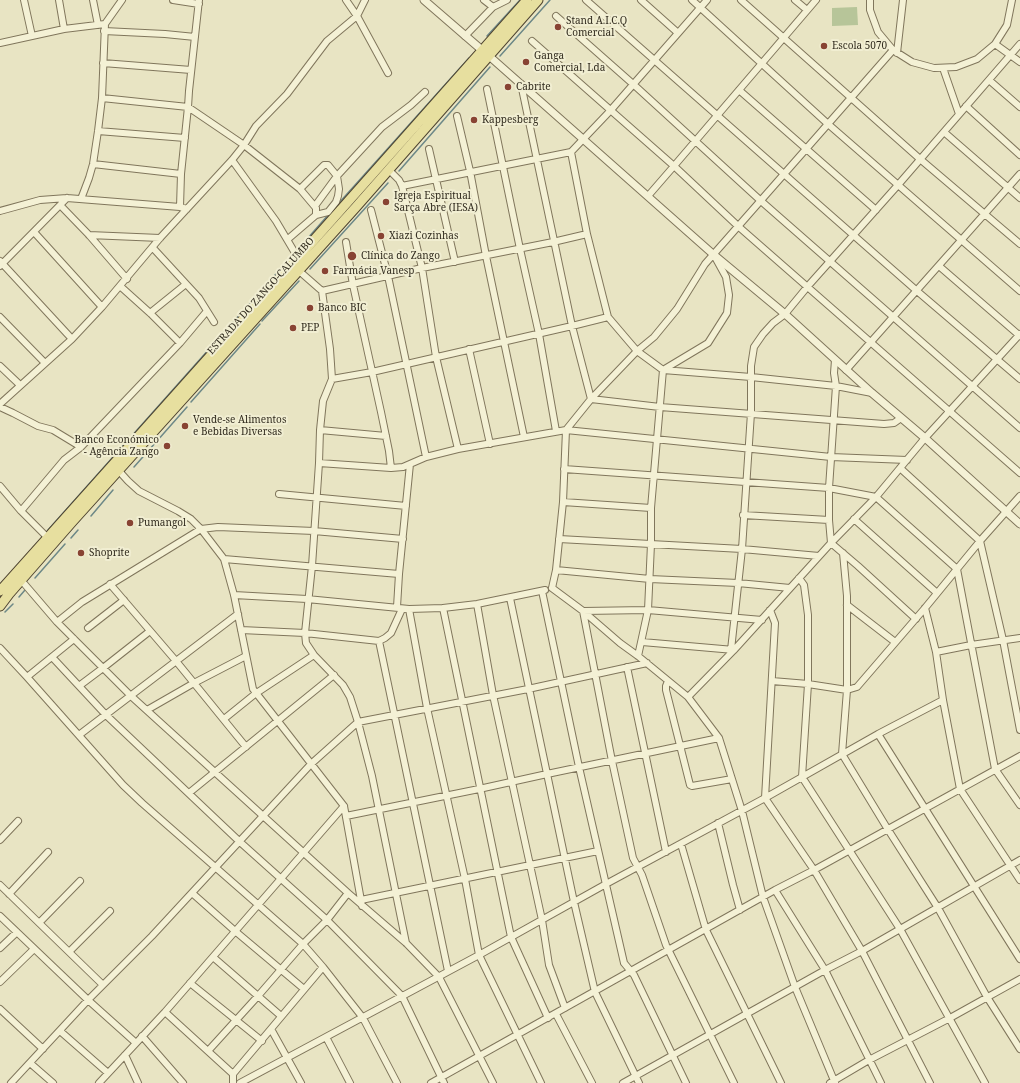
<!DOCTYPE html>
<html>
<head>
<meta charset="utf-8">
<style>
  body { margin:0 }
  canvas { display:block; background:#e8e4c3 }
</style>
</head>
<body>
<canvas width="1020" height="1083"></canvas>
<script>
const g = document.querySelector('canvas').getContext('2d');
g.lineJoin = 'round';
function fill(path, color) { g.fillStyle = color; g.fill(path, 'evenodd'); }
const shape = rows => new Path2D(rows.map(r => 'M' + r).join(''));
function stroke(path, color, width, dash) { g.strokeStyle = color; g.lineWidth = width; g.lineCap = dash ? 'butt' : 'round'; g.setLineDash(dash || []); g.stroke(path); }
function label(font, color, halo, rows, align = 'center') {
  g.font = font + ' "Noto Serif",serif'; g.lineWidth = 4; g.setLineDash([]); g.textBaseline = 'middle'; g.strokeStyle = halo; g.fillStyle = color; for (const [text, x, y, turn = 0] of rows) {
    g.save(); g.translate(x, y); g.rotate((+turn || 0) * Math.PI / 180); g.textAlign = isNaN(turn) ? turn : align; if (halo) g.strokeText(text, 0, 0); g.fillText(text, 0, 0); g.restore();
  }
}
fill(shape([
  [857,7,858,25,832,26,832,8]
]), '#b7c599');
stroke(shape([
  [487,36,520,0],
  [500,56,550,0],
  [399,171,490,67],
  [338,204,469,58],
  [300,247,329,214],
  [310,269,388,183],
  [262,321,299,281],
  [191,402,260,324],
  [134,467,187,407],
  [91,516,113,490],
  [48,530,292,256],
  [71,538,78,530],
  [35,578,65,544],
  [19,597,25,590],
  [5,612,13,604]
]), '#6d8887', 1.5);
const minor = shape([
  [24,0,32,36],
  [59,0,64,29],
  [93,0,98,25],
  [173,0,199,4],
  [346,0,357,16,388,73],
  [484,0,493,7],
  [586,0,917,291,1020,379],
  [641,0,678,33],
  [692,0,828,124,1020,291],
  [707,0,610,111,571,152,587,234,608,317,637,351,663,370,751,377,836,386,872,393],
  [741,0,920,159,1020,244],
  [795,0,807,10],
  [870,0,870,10,878,32,893,50,912,62,934,68,956,67,977,59,995,44,1007,25,1012,0],
  [556,16,633,84,761,201,1020,428],
  [104,31,165,34,195,37],
  [465,36,493,7,507,0],
  [532,41,674,166,739,227,1020,473],
  [0,43,64,29,105,24],
  [995,44,1020,62],
  [897,53,903,0],
  [103,63,191,70],
  [943,68,959,114],
  [989,80,1020,107],
  [521,84,572,326,591,399,660,407,884,424,894,423,901,418],
  [487,89,520,249,539,334,556,431],
  [739,90,876,210],
  [102,98,188,107,244,145,300,189,316,208,316,215,288,239],
  [966,106,1020,155],
  [457,116,470,171,486,256,524,437],
  [98,131,185,138],
  [944,132,1020,198],
  [429,149,455,262],
  [232,160,276,221,298,258],
  [93,164,181,174],
  [388,169,399,180,402,186,422,268,436,357,458,449],
  [402,186,571,152],
  [300,189,324,165,328,165,337,176,382,127,411,105,425,92],
  [648,196,674,166,816,0],
  [81,199,89,178,93,164,98,131,102,98,105,24,122,0],
  [61,206,89,235,127,279],
  [315,206,337,176],
  [187,209,180,207,181,174,188,107,189,91,199,0],
  [371,210,388,276,426,457],
  [0,211,40,200,67,198,180,207],
  [316,215,328,212,336,202,338,196,339,189,337,176],
  [34,232,102,307],
  [89,235,160,238],
  [346,242,353,285,381,412,389,451,391,468],
  [153,248,199,298,214,322],
  [0,261,72,339],
  [0,266,67,198],
  [939,266,1020,336],
  [298,270,322,291,330,349,332,379,323,401,320,430,319,463,312,566,305,633,306,643,314,655,343,685,350,697,358,722,372,776,406,943],
  [120,286,150,313,180,343,207,311],
  [322,291,422,268,553,242,587,234],
  [150,313,186,284],
  [0,317,45,363],
  [469,349,490,444],
  [835,360,834,373,836,386,829,488,829,520,831,543,858,566,916,619],
  [0,366,20,385],
  [846,370,1020,174],
  [332,379,372,372,572,326,608,317],
  [0,404,72,339,102,307,160,238,232,160,244,145,256,126,287,94,327,41,357,16,365,0],
  [0,407,13,413,38,426,53,430,81,447],
  [320,430,386,436],
  [319,463,391,468,403,467,426,457,458,449,566,430,831,457,907,460],
  [900,468,980,541,1003,640,1020,730],
  [564,469,829,488,876,497,957,569,995,769,1020,805],
  [119,471,128,481,139,491,178,511,191,519,201,529,224,559,234,595,253,689,344,806,362,906],
  [0,486,21,511,48,538],
  [279,494,406,506],
  [563,502,651,508],
  [21,511,64,460,81,447,180,343],
  [743,515,829,520],
  [854,519,937,593],
  [559,539,742,549,819,556],
  [843,553,847,596,847,690,842,754,887,828,938,908,987,997,1020,1049],
  [224,559,399,574],
  [556,570,650,579,738,583,790,588],
  [799,578,804,585,808,615,808,684,802,777,900,929,985,1083],
  [21,580,57,622,131,696,348,893,406,943,439,977,493,1083],
  [110,584,176,661,246,747],
  [552,588,556,570,563,502,566,430,591,399,637,351,654,337,677,309,705,264,893,50],
  [552,588,583,611,620,643,638,656,688,697,719,738,742,811,763,897,795,987,835,1083],
  [542,591,579,767,624,963,634,975,686,1083],
  [234,595,307,599,409,609,443,608,477,604,545,590],
  [510,598,574,902,595,992,639,1083],
  [477,604,493,695,542,920,549,965,565,1008],
  [847,605,895,642],
  [397,607,399,574,410,464],
  [443,608,511,937,548,1018],
  [925,608,936,652,943,700,960,789,1020,880],
  [409,609,427,708,465,879,479,955,541,1083],
  [770,610,775,623,765,798,814,870,862,951,930,1083],
  [57,622,82,602,201,529,218,527,314,531,403,539],
  [88,628,124,600],
  [241,630,305,633,379,641,385,638,391,633,402,609],
  [379,641,448,971],
  [642,642,734,650],
  [0,648,27,677,123,785,142,803,303,944,323,967,363,1018,397,1083],
  [731,650,742,549,751,413,751,366,754,347,763,334,773,323,785,314,808,286,898,185,1020,44],
  [936,652,971,645,1020,638],
  [638,656,648,610,651,544,651,508,663,370,708,343,727,313,729,295,726,277,715,257],
  [52,657,106,715,240,842,327,920,402,996,444,1083],
  [627,667,666,852],
  [27,677,74,639],
  [668,681,666,686,666,690,690,785,692,786,732,779],
  [772,681,808,684,847,690,857,687,925,608,980,541,1020,496],
  [79,686,103,668,150,631],
  [688,697,734,650,831,543,876,497,925,438,1020,334],
  [147,710,194,683,246,656],
  [224,719,255,694,314,655],
  [878,734,1020,959],
  [79,735,238,614],
  [189,793,334,675],
  [346,816,479,789,547,774,719,738],
  [718,823,733,885,740,910],
  [0,840,18,821],
  [681,844,706,930,781,1083],
  [0,885,103,985],
  [775,890,825,970,881,1083],
  [192,893,235,931,304,989],
  [9,894,48,852],
  [361,900,598,851],
  [0,916,88,1000,136,1043],
  [39,923,80,881],
  [0,948,17,932],
  [69,952,110,911],
  [213,957,281,1016],
  [0,982,34,949],
  [190,983,262,1041],
  [0,1009,43,1049],
  [165,1012,233,1074],
  [556,1014,592,1083],
  [271,1029,301,1083],
  [60,1031,108,1073],
  [142,1036,183,1083],
  [326,1037,350,1083],
  [208,1051,258,996,303,944,327,920,348,893],
  [125,1055,138,1083],
  [30,1063,53,1083],
  [11,1083,88,1000,152,936,311,764,358,722,528,689,647,663],
  [99,1083,165,1012,344,806],
  [233,1083,233,1074,323,967],
  [240,1083,479,955,606,884,765,798,878,734,943,700],
  [431,1083,775,890,814,870,1020,756],
  [623,1083,825,970,862,951,1020,860],
  [734,1083,666,945,642,875,633,858,612,761,583,611,648,610,762,620],
  [830,1083,869,1060,950,1018,1020,979]
]);
const tertiary = shape([
  [424,0,483,51],
  [488,55,714,255,785,314,872,393,925,438,1020,524]
]);
const primary = shape([
  [0,591,298,258,527,0],
  [0,606,9,594,72,522,356,207,538,0]
]);
stroke(minor, '#80765c', 8);
stroke(tertiary, '#80765c', 9);
stroke(primary, '#4f4430', 11);
stroke(minor, '#f4f1d5', 6);
stroke(tertiary, '#f4f1d5', 7);
stroke(primary, '#e7df9f', 9);
for (const [x, y, r, color] of [
  [558,27,4,"#884333"],
  [824,46,4,"#884333"],
  [526,62,4,"#884333"],
  [508,87,4,"#884333"],
  [474,120,4,"#884333"],
  [386,202,4,"#884333"],
  [381,236,4,"#884333"],
  [352,256,5,"#884333"],
  [325,271,4,"#884333"],
  [310,308,4,"#884333"],
  [293,328,4,"#884333"],
  [185,426,4,"#884333"],
  [167,446,4,"#884333"],
  [130,523,4,"#884333"],
  [81,553,4,"#884333"]
]) { const dot = new Path2D(); dot.arc(x, y, r, 0, 2 * Math.PI); g.fillStyle = color; g.fill(dot); stroke(dot, '#f1eed2', 1.5); }
label('10px', '#322c1f', '#f1eed2', [
  ["Stand A.I.C.Q",566,21],
  ["Comercial",566,33],
  ["Escola 5070",832,46],
  ["Ganga",534,56],
  ["Comercial, Lda",534,68],
  ["Cabrite",516,87],
  ["Kappesberg",482,120],
  ["Igreja Espiritual",394,196],
  ["Sarça Abre (IESA)",394,208],
  ["Xiazi Cozinhas",389,236],
  ["Clínica do Zango",361,256],
  ["Farmácia Vanesp",333,271],
  ["Banco BIC",318,308],
  ["PEP",301,328],
  ["Vende-se Alimentos",193,420],
  ["e Bebidas Diversas",193,432],
  ["Banco Económico",159,440,"right"],
  ["- Agência Zango",159,452,"right"],
  ["Pumangol",138,523],
  ["Shoprite",89,553]
], 'left');
label('10px', '#322c1f', '#f1eed2', [
  ["ESTRADA DO ZANGO-CALUMBO",261,296,-48]
]);
</script>
</body>
</html>
